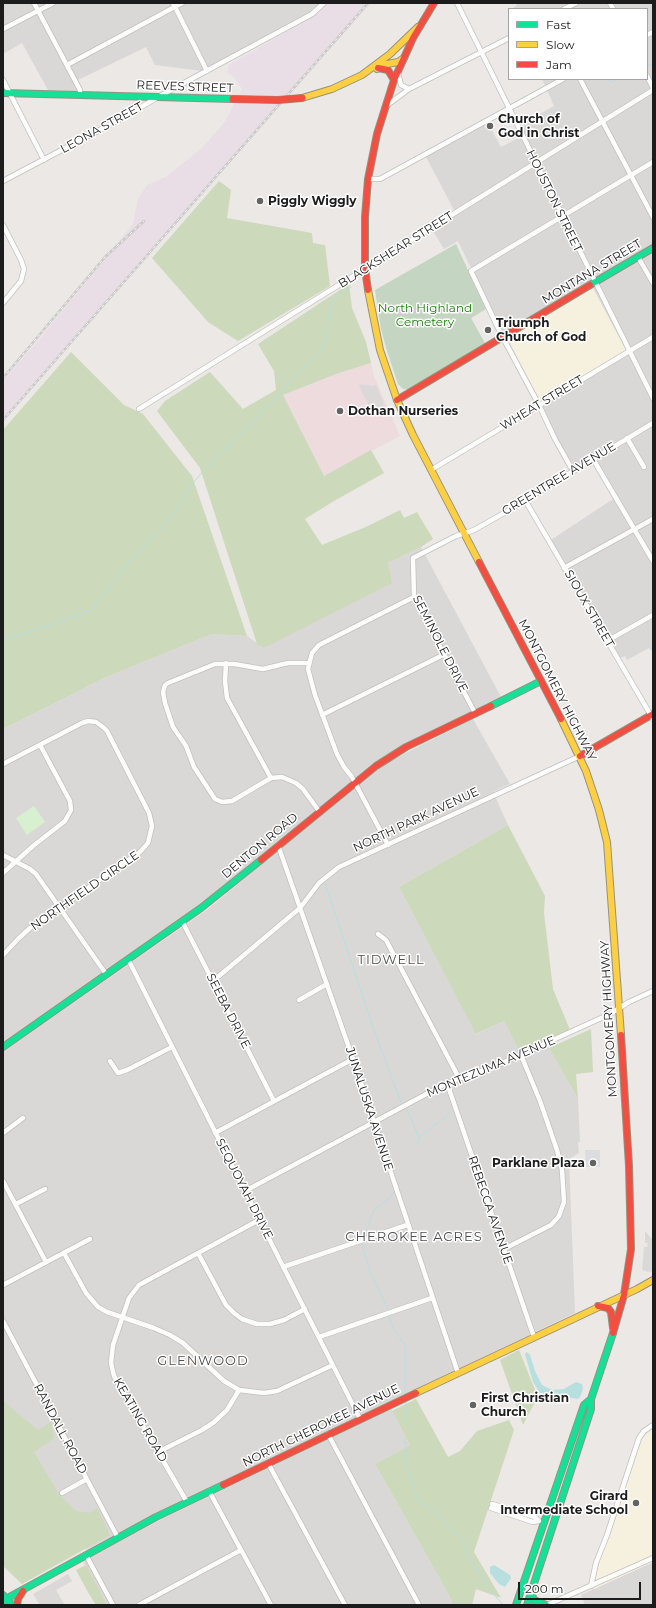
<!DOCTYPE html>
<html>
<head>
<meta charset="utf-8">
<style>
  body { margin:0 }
  #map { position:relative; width:656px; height:1608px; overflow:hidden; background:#ebe8e5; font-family:Montserrat,sans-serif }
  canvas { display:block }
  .frame { position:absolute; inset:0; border:4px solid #1c1c1c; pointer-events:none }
  .legend { position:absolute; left:508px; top:8px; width:140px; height:72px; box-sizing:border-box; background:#fff; border:1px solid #a4a4a4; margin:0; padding:5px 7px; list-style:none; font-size:12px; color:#1c1c1c }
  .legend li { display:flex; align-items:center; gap:8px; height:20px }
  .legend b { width:20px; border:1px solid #a4a4a4 }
  .scale { position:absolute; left:518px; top:1582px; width:123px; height:18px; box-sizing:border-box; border:2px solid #1c1c1c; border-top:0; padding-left:5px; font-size:12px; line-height:14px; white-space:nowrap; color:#1c1c1c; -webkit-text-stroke:3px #fff; paint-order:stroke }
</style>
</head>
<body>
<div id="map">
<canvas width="656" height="1608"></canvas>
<div class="frame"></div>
<ul class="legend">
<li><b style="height:5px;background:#16e098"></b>Fast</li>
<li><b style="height:5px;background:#ffcf43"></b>Slow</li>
<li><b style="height:5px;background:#f24e42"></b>Jam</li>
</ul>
<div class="scale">200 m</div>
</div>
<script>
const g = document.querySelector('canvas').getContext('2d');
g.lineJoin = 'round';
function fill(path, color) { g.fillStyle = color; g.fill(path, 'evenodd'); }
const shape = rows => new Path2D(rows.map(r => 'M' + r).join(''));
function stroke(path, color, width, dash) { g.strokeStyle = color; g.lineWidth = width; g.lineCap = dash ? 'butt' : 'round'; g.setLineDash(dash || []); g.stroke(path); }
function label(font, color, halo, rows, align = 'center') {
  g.font = font + ' Montserrat,sans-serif'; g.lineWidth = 3; g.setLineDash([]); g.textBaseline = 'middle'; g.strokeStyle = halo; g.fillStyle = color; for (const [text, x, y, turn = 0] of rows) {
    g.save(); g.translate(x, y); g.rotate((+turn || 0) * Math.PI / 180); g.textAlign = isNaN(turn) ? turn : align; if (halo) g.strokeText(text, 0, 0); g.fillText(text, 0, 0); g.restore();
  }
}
fill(shape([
  [3,3,320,3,311,11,202,71,155,65,146,47,78,80,83,91,48,90,22,43,3,54],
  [518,3,566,3,569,9,580,3,653,3,653,653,649,648,627,660,625,656,620,658,551,540,613,499,589,458,576,467,573,467,557,439,540,402,508,339,502,332,458,241,444,249,430,226,454,210,426,157,488,123,501,147,524,135,520,125,554,106,542,79,647,79,647,9,513,9],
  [421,547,501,697,398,747,373,763,203,902,3,1042,3,729,104,678,212,634,247,636,264,648,388,563],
  [473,719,510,784,493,792,508,825,399,887,477,1034,504,1021,520,1053,545,1041,578,1099,580,1142,578,1142,579,1153,569,1159,575,1313,162,1510,86,1550,3,1401,3,1052,208,909,351,790,390,761],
  [391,1409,410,1445,375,1464,449,1595,453,1605,107,1605,106,1603,83,1561,162,1519],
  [653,1562,653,1605,585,1605,581,1595]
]), '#dad8d7');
fill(shape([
  [371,363,374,376,383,397,400,436,324,476,283,395,336,374]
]), '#eddbdd');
fill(shape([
  [327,3,371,3,3,419,3,381,43,335,133,224,138,199,147,185,166,177,202,148,225,122,242,89,235,78,227,72,229,65,307,20,322,9]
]), '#e9dde6');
fill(shape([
  [593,288,626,350,540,402,508,339],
  [653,1429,653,1562,594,1589,592,1583,643,1438]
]), '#f6f0df');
fill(shape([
  [219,181,231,190,227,218,312,233,313,243,325,245,330,286,238,341,208,322,152,258],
  [349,284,352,308,366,342,371,363,336,374,283,395,324,476,371,450,384,473,334,501,305,519,322,545,368,526,400,510,404,518,417,512,433,539,421,547,388,563,392,583,264,648,257,644,200,468,157,411,165,401,210,372,243,409,276,390,274,371,258,344],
  [71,352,124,405,143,414,192,476,247,636,212,634,104,678,3,729,3,430],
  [508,825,545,896,544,913,553,989,570,1030,520,1053,504,1021,476,1034,399,887],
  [591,1029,593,1072,576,1074,578,1099,549,1048],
  [519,1350,539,1400,534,1404,523,1425,500,1360],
  [416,1399,448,1457,460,1451,477,1431,509,1420,514,1430,474,1552,501,1598,476,1589,472,1605,453,1605,449,1595,375,1464,410,1445,392,1411],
  [3,1401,38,1430,51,1422,54,1438,34,1452,58,1493,76,1511,89,1513,97,1508,110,1535,22,1584,3,1566],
  [86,1565,106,1603,107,1605,96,1605,89,1594,76,1570]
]), '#ccd9ba');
fill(shape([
  [456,244,486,309,471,318,486,345,409,389,403,389,398,384,387,351,381,329,375,290]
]), '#c4d6c1');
fill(shape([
  [34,806,45,822,27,835,16,818]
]), '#d7f1d0');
fill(shape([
  [359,384,372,386,376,385,387,412,386,413,375,416,362,393],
  [645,1231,653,1240,653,1271,650,1272,642,1270,644,1247,647,1247,648,1243,645,1243],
  [68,1574,72,1581,56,1590,64,1604,40,1605,33,1594]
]), '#dbd9d8');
fill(shape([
  [585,1150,600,1150,600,1167,586,1167]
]), '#dbdce0');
fill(shape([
  [527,1352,530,1355,535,1371,542,1385,552,1390,564,1389,576,1382,582,1384,583,1389,580,1397,578,1399,540,1393,533,1382,525,1354],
  [494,1565,510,1575,511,1578,505,1587,499,1584,490,1573,490,1567]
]), '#b8dfdf');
stroke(shape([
  [647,66,653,63],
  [609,79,611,83,618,79],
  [3,640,64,620,91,610,126,566,165,524,178,507,193,483,204,470,253,422,321,350,326,337,330,309,334,299,351,287],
  [325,883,373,1027,401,1103],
  [406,1108,419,1137,417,1145],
  [419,1137,451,1113],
  [364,1236,374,1210,388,1200,393,1193],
  [362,1243,370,1273,380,1292,388,1310],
  [389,1316,393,1328,405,1345,405,1394],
  [406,1402,405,1462,416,1493,416,1497,419,1501,434,1511,461,1539,466,1547,466,1555,474,1565,486,1585,503,1605]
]), '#b8dfdf', 1);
const street = shape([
  [34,3,80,90,80,95],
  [173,3,207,71],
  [457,3,653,398],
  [610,3,613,9],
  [564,9,576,3],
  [3,29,53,3],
  [647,35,653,32],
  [67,65,182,3],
  [398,73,401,85,409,89],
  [647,76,653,88],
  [580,79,653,217],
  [3,80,44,160],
  [386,106,409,89,509,38],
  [368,179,380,179,563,79],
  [3,181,126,116,158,97,312,14,324,3],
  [3,225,21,260,24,269,21,281,3,303],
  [638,257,653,283],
  [139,409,653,90],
  [627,438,644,467],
  [593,459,653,561],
  [431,470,653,337],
  [573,471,555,439,539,405,501,334,471,271,653,162],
  [525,500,653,719],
  [564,568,653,519],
  [607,641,653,615],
  [226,663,225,681,227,698,271,778],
  [309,663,288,663,263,669,234,664,215,664,168,683,165,685,163,692,165,703,173,727,186,746,194,767,215,799,222,802,232,801,271,778,282,777,296,783,303,789,319,811],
  [475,713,414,597,413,558,456,536,474,530,504,513,653,423],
  [322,715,445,654],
  [3,764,82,723,88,721,96,722,103,727,107,731,149,813,152,826,148,843,140,852,30,928,18,939,3,955],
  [278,845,353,1059,458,1373],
  [388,845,352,777,344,767,337,754,315,695,308,669,312,653,319,645,414,597],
  [3,855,30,869,36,874,106,974],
  [3,873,33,846,65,821,71,810,70,801,40,745],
  [182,921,274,1101],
  [378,934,386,940,459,1078],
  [128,959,360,1419],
  [213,981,300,908,319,883,339,867,580,756],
  [299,1000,327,984],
  [110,1061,118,1073,127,1070,172,1047],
  [447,1083,534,1337],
  [3,1133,23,1118],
  [215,1133,353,1059],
  [3,1181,46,1262],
  [245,1191,447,1083,500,1064,610,1014,629,1002,653,991],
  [16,1204,45,1189],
  [504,1249,551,1225,559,1216,564,1202,562,1170,557,1150,540,1101,521,1055],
  [64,1253,86,1293,98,1307,107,1312,154,1328,170,1335,183,1343,224,1381,239,1390,264,1393,277,1391,333,1365],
  [198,1253,226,1305,234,1313,242,1319,257,1324,270,1324,284,1320,305,1309],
  [283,1267,407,1225],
  [3,1285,90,1239],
  [3,1321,118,1538],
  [319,1337,432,1298],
  [328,1434,419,1605],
  [158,1452,202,1430,213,1423,227,1410,239,1390],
  [268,1463,345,1605],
  [209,1491,271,1605],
  [62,1493,87,1479],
  [187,1502,114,1376,111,1363,113,1345,129,1298,139,1285,259,1220],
  [491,1508,533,1522,539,1521,535,1517,492,1504],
  [86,1555,113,1605],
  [591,1586,596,1563,607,1535,639,1438,644,1431,653,1425],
  [139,1605,241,1550],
  [547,1605,653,1558]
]);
const fast = shape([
  [3,93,233,99],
  [590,285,653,248],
  [491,706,541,681],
  [3,1047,201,908,261,860],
  [531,1592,534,1600,546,1605],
  [3,1595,12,1605],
  [4,1600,156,1517,223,1485],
  [516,1605,584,1405,591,1399],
  [527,1605,591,1409,591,1399,613,1333]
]);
const slow = shape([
  [377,69,382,65,398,62,404,58],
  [302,98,332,89,362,75,390,54,418,27],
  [368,290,380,350,397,400,413,435,479,562],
  [561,719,586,771,599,810,607,842,621,1035],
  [416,1393,637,1289,653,1280]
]);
const jam = shape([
  [378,68,388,70,394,80],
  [368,290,365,269,365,217,368,179,377,134,394,80,413,38,434,3],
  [397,400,590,285],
  [479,562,561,719],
  [580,756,653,714],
  [261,860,376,766,406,747,491,706],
  [598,1306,608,1308,611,1312,613,1328],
  [613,1333,624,1295,631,1249,629,1166,621,1035],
  [223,1485,416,1393],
  [17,1605,18,1599,23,1591]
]);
stroke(street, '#c2c0bf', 6);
stroke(fast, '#95927d', 8);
stroke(slow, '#95927d', 8);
stroke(jam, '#95927d', 8);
stroke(street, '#fcfcfb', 4.5);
stroke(fast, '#16e098', 6);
stroke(slow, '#ffcf43', 6);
stroke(jam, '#f24e42', 6);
const rail = shape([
  [3,378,105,257,144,221],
  [3,420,368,3]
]);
stroke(rail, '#c9c9c8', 2.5);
stroke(rail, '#fff', 1, [3]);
const jamBridge = shape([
  [233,99,278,100,302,98]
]);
stroke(jamBridge, '#a19181', 8, []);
stroke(jamBridge, '#f24e42', 7);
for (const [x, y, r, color] of [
  [490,126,4,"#646362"],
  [260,201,4,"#646362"],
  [488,330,4,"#646362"],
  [340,411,4,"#646362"],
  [593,1163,4,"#646362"],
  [473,1405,4,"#646362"],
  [636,1503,4,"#646362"]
]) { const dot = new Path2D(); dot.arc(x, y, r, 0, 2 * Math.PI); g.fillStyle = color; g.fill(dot); stroke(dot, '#fff', 1.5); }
label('12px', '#1c1c1c', '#fff', [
  ["REEVES STREET",185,87,2],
  ["LEONA STREET",102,128,-29],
  ["HOUSTON STREET",554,201,64],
  ["BLACKSHEAR STREET",396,250,-32],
  ["MONTANA STREET",592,272,-31],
  ["WHEAT STREET",542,403,-31],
  ["GREENTREE AVENUE",559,479,-31],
  ["SIOUX STREET",589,609,60],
  ["SEMINOLE DRIVE",440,644,63],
  ["MONTGOMERY HIGHWAY",557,690,63],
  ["NORTH PARK AVENUE",416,820,-25],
  ["DENTON ROAD",260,846,-40],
  ["NORTHFIELD CIRCLE",85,891,-35],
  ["SEEBA DRIVE",228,1011,63],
  ["MONTGOMERY HIGHWAY",609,1019,-93],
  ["MONTEZUMA AVENUE",491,1067,-23],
  ["JUNALUSKA AVENUE",369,1109,72],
  ["SEQUOYAH DRIVE",244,1189,63],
  ["REBECCA AVENUE",490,1210,71],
  ["KEATING ROAD",140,1420,60],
  ["NORTH CHEROKEE AVENUE",321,1426,-26],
  ["RANDALL ROAD",60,1429,62]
]);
label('bold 12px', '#1c1c1c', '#fff', [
  ["Church of",498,119],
  ["God in Christ",498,133],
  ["Piggly Wiggly",268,201],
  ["Triumph",496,323],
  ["Church of God",496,337],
  ["Dothan Nurseries",348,411],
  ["Parklane Plaza",585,1163,"right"],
  ["First Christian",481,1398],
  ["Church",481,1412],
  ["Girard",628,1496,"right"],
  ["Intermediate School",628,1510,"right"]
], 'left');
label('12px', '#197a0b', '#fff', [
  ["North Highland",425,308],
  ["Cemetery",425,322]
]);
g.letterSpacing = '1px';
label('13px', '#4f4f4f', '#fff', [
  ["TIDWELL",391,960],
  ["CHEROKEE ACRES",414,1237],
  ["GLENWOOD",203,1361]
]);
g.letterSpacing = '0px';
</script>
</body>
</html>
